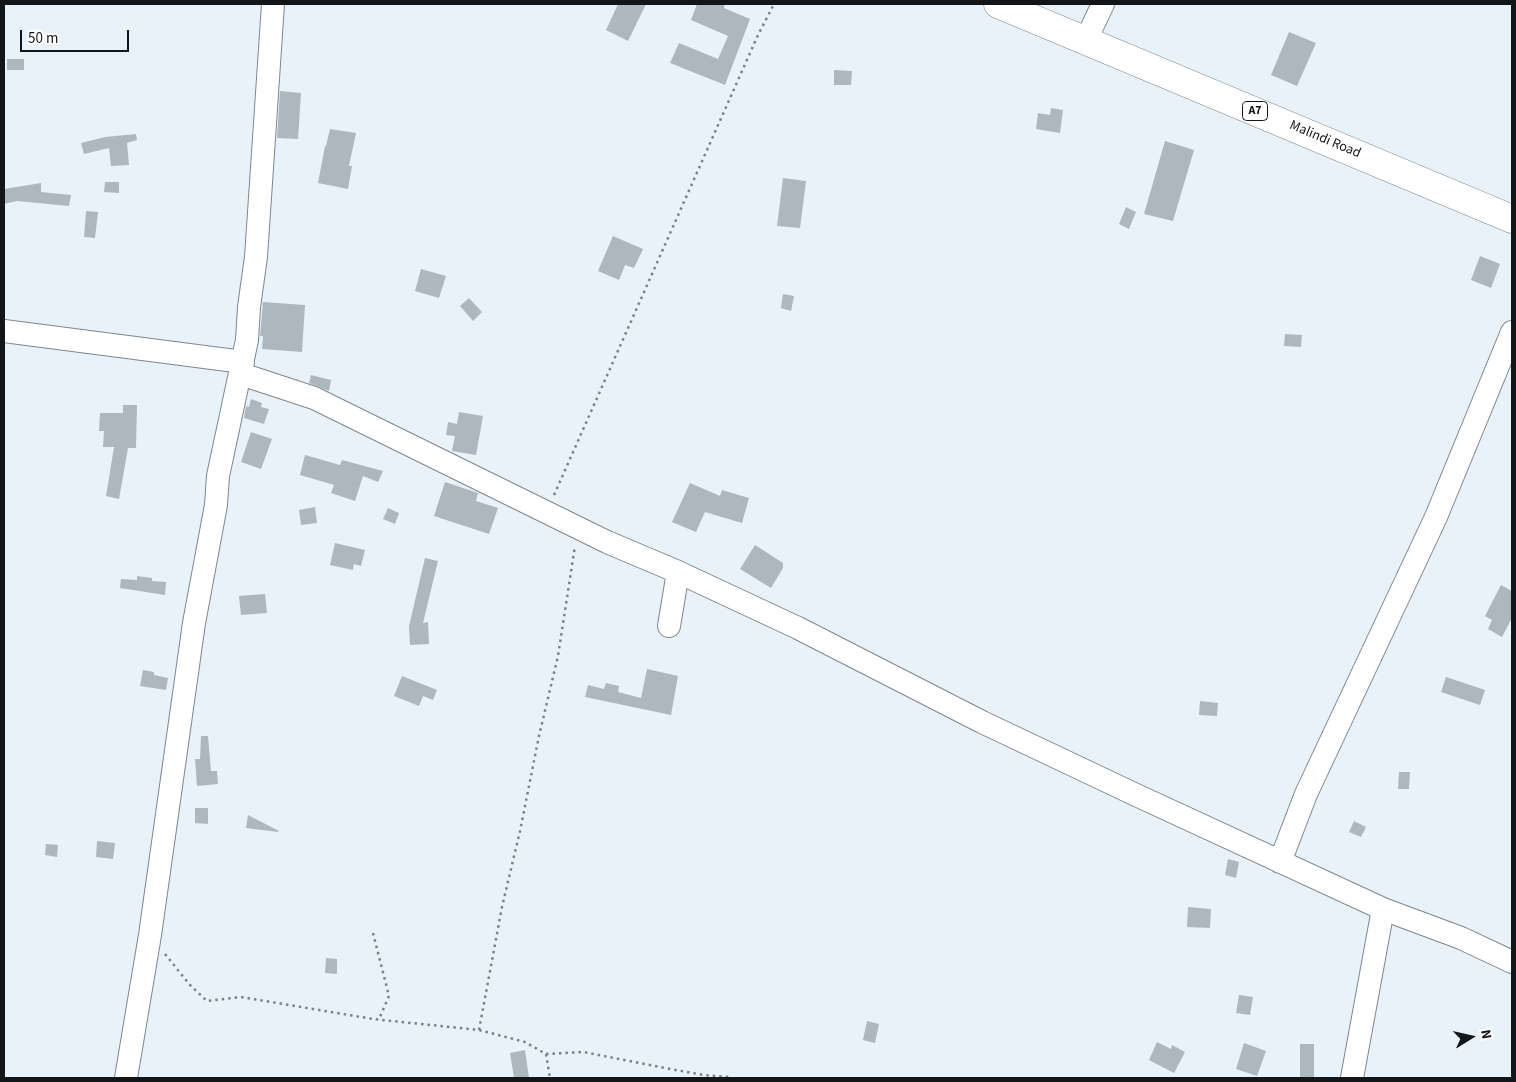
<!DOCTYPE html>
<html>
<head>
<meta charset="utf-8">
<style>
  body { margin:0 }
  #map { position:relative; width:1516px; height:1082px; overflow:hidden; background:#e8f2fb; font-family:"Source Sans 3",sans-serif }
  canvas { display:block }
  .frame { position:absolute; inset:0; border:5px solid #131619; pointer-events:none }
  .north { position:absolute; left:1446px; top:1012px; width:50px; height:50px; -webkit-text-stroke:4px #fff; paint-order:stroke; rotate:80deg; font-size:14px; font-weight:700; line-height:20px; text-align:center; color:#131619 }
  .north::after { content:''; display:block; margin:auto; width:18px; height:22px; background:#131619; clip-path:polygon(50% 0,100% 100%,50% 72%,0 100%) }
  .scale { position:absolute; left:20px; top:30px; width:109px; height:22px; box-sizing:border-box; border:2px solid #131619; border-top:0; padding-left:6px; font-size:15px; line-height:18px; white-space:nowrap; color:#131619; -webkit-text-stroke:4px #fff; paint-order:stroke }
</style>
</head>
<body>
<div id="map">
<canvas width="1516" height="1082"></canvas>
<div class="frame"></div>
<div class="north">N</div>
<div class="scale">50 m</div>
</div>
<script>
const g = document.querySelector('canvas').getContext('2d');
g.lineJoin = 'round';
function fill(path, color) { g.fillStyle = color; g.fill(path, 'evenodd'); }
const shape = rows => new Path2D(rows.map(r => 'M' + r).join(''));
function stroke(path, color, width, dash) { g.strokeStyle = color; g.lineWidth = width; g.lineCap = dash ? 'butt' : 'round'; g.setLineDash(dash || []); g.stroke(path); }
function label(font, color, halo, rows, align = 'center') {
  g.font = font + ' "Source Sans 3",sans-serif'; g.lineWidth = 4; g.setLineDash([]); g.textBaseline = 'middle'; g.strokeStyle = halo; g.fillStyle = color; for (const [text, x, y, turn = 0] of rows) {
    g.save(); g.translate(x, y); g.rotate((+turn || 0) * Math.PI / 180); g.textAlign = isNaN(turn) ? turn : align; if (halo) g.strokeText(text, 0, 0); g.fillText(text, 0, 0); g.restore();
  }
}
fill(shape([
  [618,4,646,4,628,41,606,30],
  [697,4,725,4,724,8,750,19,725,85,670,63,679,43,718,59,728,36,691,20],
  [1289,32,1316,43,1297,86,1271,75],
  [7,59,24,59,24,70,7,70],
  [834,70,852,71,851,85,834,85],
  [280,91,301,93,298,139,277,138],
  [1051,108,1063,110,1060,133,1036,129,1038,113,1050,115],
  [330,129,356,133,349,166,352,166,348,189,318,183,325,146,326,146],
  [136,134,137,140,127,143,129,165,111,166,109,148,84,154,81,143,105,137],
  [1165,141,1194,150,1173,221,1144,214],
  [783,178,806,181,800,228,777,226],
  [105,182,119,182,119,193,104,192],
  [41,183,41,192,71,195,69,206,17,201,4,204,4,189],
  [1126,207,1136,212,1129,229,1119,224],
  [86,211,98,212,95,238,84,237],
  [613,236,643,249,634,268,625,265,619,280,598,271],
  [1480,256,1500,264,1491,288,1471,280],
  [421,269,446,276,439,298,415,291],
  [783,294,794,296,791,311,781,308],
  [469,298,482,312,473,321,460,306],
  [263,302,305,305,302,352,262,349,263,336,260,336],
  [1285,334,1302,335,1301,347,1284,346],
  [311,375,331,380,329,391,309,383],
  [251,399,262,403,261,407,269,409,264,424,244,418,246,406,249,407],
  [123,405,137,405,136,448,128,448,119,499,106,496,114,447,103,447,104,431,99,431,100,413,123,413],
  [459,412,483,416,476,455,452,451,455,436,446,435,448,422,457,424],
  [251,432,272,439,261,469,241,462],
  [305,455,340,465,342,460,383,471,378,482,363,476,355,501,331,493,334,485,300,475],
  [445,482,478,493,476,501,498,508,489,534,434,516],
  [690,483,720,496,722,490,749,498,742,523,705,512,696,532,672,522],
  [315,507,317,523,301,525,299,510],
  [388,508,399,513,395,524,383,519],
  [335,543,365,550,361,566,354,564,353,570,330,565],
  [755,545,783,563,783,568,771,588,740,569],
  [425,558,438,561,423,623,428,622,429,644,410,645,409,626],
  [137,576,152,578,152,581,166,582,165,595,120,588,121,579,137,580],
  [1501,585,1512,591,1512,618,1502,637,1488,629,1492,620,1485,616],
  [265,594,267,613,241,615,239,596],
  [647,669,678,676,671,715,585,697,588,685,604,689,606,683,619,686,618,692,641,698],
  [143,670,154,672,154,675,168,678,166,690,140,686],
  [402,676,437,690,433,700,423,696,419,706,394,696],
  [1446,677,1485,690,1480,705,1441,692],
  [1200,701,1218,703,1217,716,1199,715],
  [201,736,208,736,211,771,217,771,218,784,197,786,195,759,200,759],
  [1399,772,1410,772,1409,789,1398,789],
  [195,808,208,808,208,824,195,823],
  [248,815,279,831,278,832,246,828],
  [1354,821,1366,827,1361,837,1349,832],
  [97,841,115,843,113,859,96,857],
  [46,844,58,845,57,857,45,855],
  [1228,859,1239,862,1236,878,1225,875],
  [1188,907,1211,909,1210,928,1187,927],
  [326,958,337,959,337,974,325,973],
  [1239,995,1253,997,1250,1015,1236,1013],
  [867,1021,879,1024,875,1043,863,1040],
  [1157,1042,1171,1049,1172,1045,1185,1052,1174,1073,1149,1060],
  [1244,1043,1266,1051,1257,1076,1236,1069],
  [1300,1044,1314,1044,1314,1078,1300,1078],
  [525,1050,529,1078,514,1078,510,1053]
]), '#adb7be');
const minor = shape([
  [1086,40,1103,4],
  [4,331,243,362],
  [241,374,314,398,607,542,678,572,798,628,982,722,1134,794,1383,909,1461,938,1512,962],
  [669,626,678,572],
  [1280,862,1306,794,1436,517,1512,332],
  [126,1078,150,935,194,623,216,505,218,476,247,340,249,307,256,257,273,4],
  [1352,1078,1383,909]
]);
const highway = shape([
  [998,4,1512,219]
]);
stroke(minor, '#7e878f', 24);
stroke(highway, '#7e878f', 29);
stroke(shape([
  [554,495,758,35,774,4],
  [373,933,389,996,379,1019],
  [165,954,190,985,207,1001,241,997,373,1019,479,1030,525,1042,546,1054,583,1052,670,1069,704,1075,729,1077,730,1078],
  [479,1030,502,907,520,831,539,736,558,656,575,546],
  [546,1054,550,1078]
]), '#7b8287', 2.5, [2.5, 4]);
stroke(minor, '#fff', 22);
stroke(highway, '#fff', 28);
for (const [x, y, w] of [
  [1255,111,25]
]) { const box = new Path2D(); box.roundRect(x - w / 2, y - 9.5, w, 19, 4); g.fillStyle = '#fff'; g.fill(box); stroke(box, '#131619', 1); }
label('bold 12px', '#131619', null, [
  ["A7",1255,111]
]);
label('14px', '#131619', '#fff', [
  ["Malindi Road",1325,140,23]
]);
</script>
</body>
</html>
